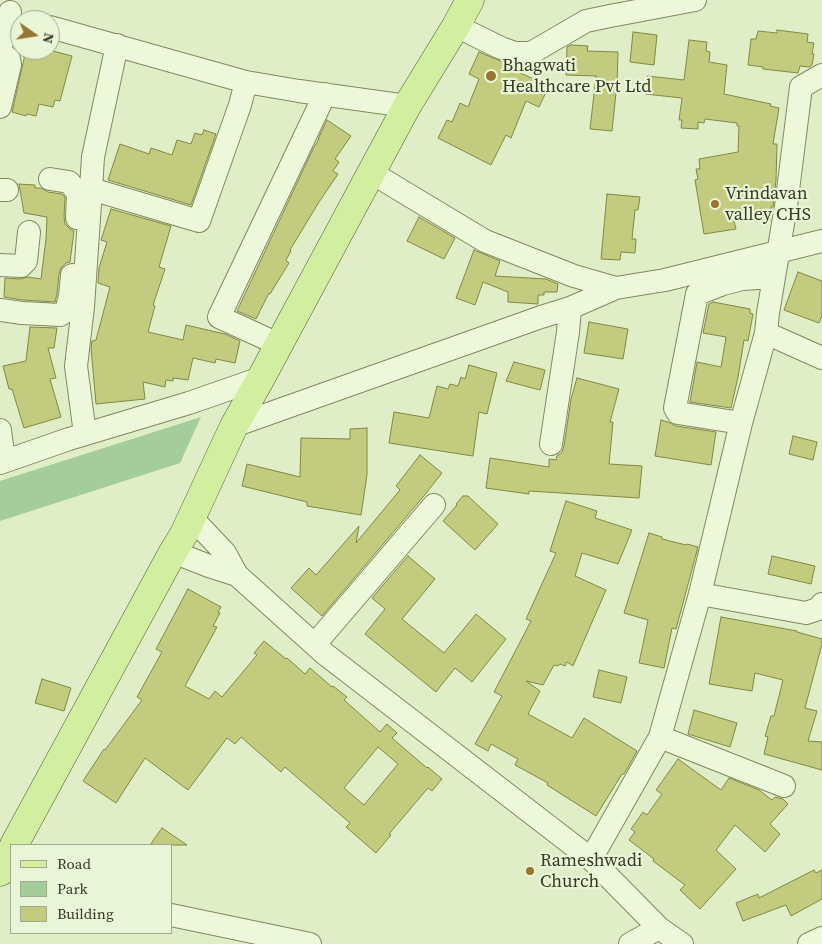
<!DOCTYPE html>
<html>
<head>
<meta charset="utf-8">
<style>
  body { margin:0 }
  #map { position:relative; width:822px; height:944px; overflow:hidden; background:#dfeec7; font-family:"Source Serif 4",serif }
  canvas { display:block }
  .legend { position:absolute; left:10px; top:844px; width:162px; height:90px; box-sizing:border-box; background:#e9f5d7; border:1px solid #a1aa8e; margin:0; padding:6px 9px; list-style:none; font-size:15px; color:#363a20 }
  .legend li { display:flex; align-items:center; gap:10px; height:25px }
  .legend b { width:25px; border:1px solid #a1aa8e }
  .north { position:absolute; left:10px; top:10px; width:50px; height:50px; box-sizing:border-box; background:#e9f5d7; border:1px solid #a1aa8e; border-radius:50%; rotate:103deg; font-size:14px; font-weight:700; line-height:20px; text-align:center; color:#363a20 }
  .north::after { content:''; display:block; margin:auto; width:18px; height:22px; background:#97752e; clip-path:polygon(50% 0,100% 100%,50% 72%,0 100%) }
</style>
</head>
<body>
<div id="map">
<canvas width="822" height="944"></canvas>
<ul class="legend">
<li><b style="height:6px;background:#d2efa1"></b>Road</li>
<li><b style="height:14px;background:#a5cc9b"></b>Park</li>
<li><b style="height:14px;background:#c3cb7e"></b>Building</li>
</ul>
<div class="north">N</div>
</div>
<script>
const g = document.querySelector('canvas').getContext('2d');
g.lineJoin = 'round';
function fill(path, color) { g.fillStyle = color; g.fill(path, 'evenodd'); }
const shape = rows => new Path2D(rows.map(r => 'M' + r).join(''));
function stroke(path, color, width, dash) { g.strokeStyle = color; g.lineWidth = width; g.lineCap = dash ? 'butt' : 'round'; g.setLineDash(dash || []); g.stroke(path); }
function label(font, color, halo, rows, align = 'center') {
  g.font = font + ' "Source Serif 4",serif'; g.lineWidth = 4.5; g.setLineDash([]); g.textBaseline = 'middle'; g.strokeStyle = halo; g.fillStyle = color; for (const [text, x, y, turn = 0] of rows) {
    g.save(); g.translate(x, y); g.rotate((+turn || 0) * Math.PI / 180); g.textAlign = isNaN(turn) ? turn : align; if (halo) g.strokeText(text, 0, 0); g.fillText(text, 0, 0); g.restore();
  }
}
fill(shape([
  [201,417,180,463,0,521,0,481]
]), '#a5cc9b');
const building = shape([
  [777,30,808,34,807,42,814,43,812,54,814,54,812,65,809,67,800,66,798,73,763,69,763,67,748,65,751,39,756,39,758,31,777,33,777,30],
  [633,32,657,35,654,65,630,62,633,32],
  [689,40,707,42,706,51,710,52,709,62,727,65,724,94,771,104,770,106,779,108,773,144,777,144,776,180,773,207,771,207,770,221,734,221,736,229,704,234,695,180,698,179,696,169,700,169,699,159,738,152,739,126,737,126,737,123,705,119,704,123,698,122,698,129,681,128,682,120,679,120,682,98,645,94,647,76,684,80,689,40],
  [571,45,588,46,587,51,618,52,617,83,612,131,590,129,596,76,566,75,567,47,571,45],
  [26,50,49,50,72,56,60,101,55,100,53,107,39,104,36,116,27,114,26,116,12,112,26,50],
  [479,52,515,67,514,70,549,86,539,107,526,101,511,138,506,135,491,165,438,138,447,120,452,122,460,103,468,107,479,79,469,74,479,52],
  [327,120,351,136,335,159,339,162,333,171,338,174,319,202,290,250,291,251,286,260,289,263,270,294,269,293,256,319,237,311,313,149,319,139,318,139,327,120],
  [204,130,216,134,191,205,108,180,120,144,149,154,151,148,172,155,177,140,191,144,195,133,202,135,204,130],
  [19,184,35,185,35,188,41,188,48,192,62,194,65,197,64,217,65,224,70,229,74,231,70,262,66,263,61,268,59,274,57,294,55,302,23,300,4,297,5,278,20,279,28,277,41,279,46,239,47,217,24,213,19,184],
  [607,194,640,197,638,210,635,210,632,239,636,239,635,253,621,252,620,260,601,259,607,194],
  [111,209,171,226,159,267,165,269,153,305,155,306,148,332,183,340,186,325,225,334,240,341,235,363,216,359,215,363,193,358,188,380,173,378,173,381,166,380,165,387,143,382,145,399,96,404,91,348,92,341,96,340,110,287,98,283,99,268,107,242,101,240,111,209],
  [419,217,455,238,444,259,407,241,419,217],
  [474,250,500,261,495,276,546,279,558,284,557,292,544,292,544,295,538,295,538,304,508,302,508,292,483,282,475,305,456,298,474,250],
  [798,272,822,281,822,316,819,323,784,310,798,272],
  [713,302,750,309,750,313,753,314,748,341,744,340,738,377,731,408,690,402,697,362,721,367,726,337,703,333,709,304,713,302],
  [589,322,628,329,623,359,584,353,589,322],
  [30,327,57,328,54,348,48,348,56,378,50,379,61,417,24,428,12,389,9,389,3,366,26,361,30,327],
  [514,362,545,370,540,390,506,381,514,362],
  [469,365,497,373,487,414,479,412,473,456,389,443,394,412,429,418,437,386,448,389,450,384,458,386,461,377,465,379,469,365],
  [577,378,619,389,610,422,613,422,609,464,642,466,639,498,529,491,529,494,486,488,490,458,549,467,549,459,556,460,557,456,562,452,564,446,571,399,577,378],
  [661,420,668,422,676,426,716,432,711,465,655,456,661,420],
  [367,428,367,475,361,515,307,506,307,502,242,486,247,464,300,477,301,438,350,439,350,429,367,428],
  [793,436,817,442,813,460,789,454,793,436],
  [420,455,442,473,423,497,322,616,291,588,309,568,316,575,359,526,356,543,400,490,396,486,420,455],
  [463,496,468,496,498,524,475,550,443,521,457,505,456,504,463,496],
  [566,501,597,511,595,518,632,530,618,564,582,553,575,576,606,590,573,666,567,662,565,666,560,664,558,666,554,665,543,685,526,681,540,691,528,714,572,738,584,718,637,751,624,774,622,774,596,816,547,785,548,783,515,765,518,759,491,744,488,751,475,744,502,696,494,692,531,621,526,619,556,553,550,551,566,501],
  [649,533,662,537,662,539,686,545,687,544,698,547,676,629,672,628,664,668,639,663,648,620,624,613,649,533],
  [408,556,435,579,402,619,444,653,476,614,506,639,472,682,455,668,436,692,365,634,385,609,372,598,408,556],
  [772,556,815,566,811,584,768,574,772,556],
  [188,589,221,607,218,612,220,613,213,626,217,627,185,686,209,699,215,691,222,697,257,655,254,653,264,641,286,659,287,658,305,674,310,668,332,687,333,686,347,697,344,700,380,732,387,724,397,733,392,738,427,768,428,767,442,779,432,791,428,788,389,834,391,835,376,853,346,827,350,823,285,767,281,772,241,737,235,744,227,738,188,790,145,758,116,803,83,781,104,749,105,750,142,700,137,697,162,652,156,649,188,589],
  [378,747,398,764,364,805,344,788,378,747],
  [721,617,797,631,797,632,822,639,822,644,805,708,817,711,808,741,822,742,822,770,764,754,768,737,765,736,771,716,774,716,783,680,755,673,752,691,709,684,721,617],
  [599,670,627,677,621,703,593,697,599,670],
  [42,679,71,688,64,711,35,703,42,679],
  [694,710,737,723,730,747,688,734,694,710],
  [678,759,721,790,729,778,759,790,772,800,775,797,783,799,788,804,770,824,780,834,765,852,735,825,716,850,736,869,700,909,680,890,685,885,653,861,654,859,629,840,635,832,631,829,643,812,647,815,662,794,656,790,678,759],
  [162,828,187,845,150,845,162,828],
  [814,870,816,873,822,870,822,899,791,916,786,905,743,921,736,903,758,894,759,898,814,870]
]);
fill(building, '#c3cb7e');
stroke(building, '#828843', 1);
const minor = shape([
  [456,26,501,48,515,53,531,53,586,21,610,16,695,0],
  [50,27,246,82,299,91,407,106],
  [117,45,93,157,91,189,199,221,240,105,246,82],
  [0,50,10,12],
  [0,53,9,59,10,65,0,107],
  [372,173,485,241,574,276,616,288],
  [50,179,69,182,78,193,77,218],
  [0,190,7,190],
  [0,265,21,266,26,261,29,232],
  [0,310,22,313,60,315,66,311,70,296,72,275],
  [766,333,822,358],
  [279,346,267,339,219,317,325,94],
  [741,423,678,413,675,408,697,294,723,284,742,279,774,277],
  [234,426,541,317,570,308,616,288,665,280,822,241],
  [0,430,4,461],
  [85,434,76,366,83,307,91,189],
  [551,444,568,332,570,308],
  [0,463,69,439,189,403,261,378],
  [192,518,225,553,237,575,325,654,591,859,659,928,682,944],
  [173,552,209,566,237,575],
  [700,594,806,613,818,609,822,604],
  [315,644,434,505],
  [660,737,784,786],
  [591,859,660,737,700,594,741,423,766,333,768,313,786,206,801,87,822,75],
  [171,915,310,944],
  [630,944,659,928],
  [809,944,822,938]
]);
const major = shape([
  [14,845,173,552,184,534,234,426,261,378,407,106,456,26,470,0],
  [0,872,11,851]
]);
stroke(minor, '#80895d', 24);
stroke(major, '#525731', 29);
stroke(minor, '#edf8db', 22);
stroke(major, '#d2efa1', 28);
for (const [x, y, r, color] of [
  [491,76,6,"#97752e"],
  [715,204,5,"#97752e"],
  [530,871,5,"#97752e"]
]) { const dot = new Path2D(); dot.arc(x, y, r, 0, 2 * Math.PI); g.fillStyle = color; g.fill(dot); stroke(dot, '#e9f5d7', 2); }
label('18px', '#363a20', '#e9f5d7', [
  ["Bhagwati",502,66],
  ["Healthcare Pvt Ltd",502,87],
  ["Vrindavan",725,194],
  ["valley CHS",725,215],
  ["Rameshwadi",540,861],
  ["Church",540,882]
], 'left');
</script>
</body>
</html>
